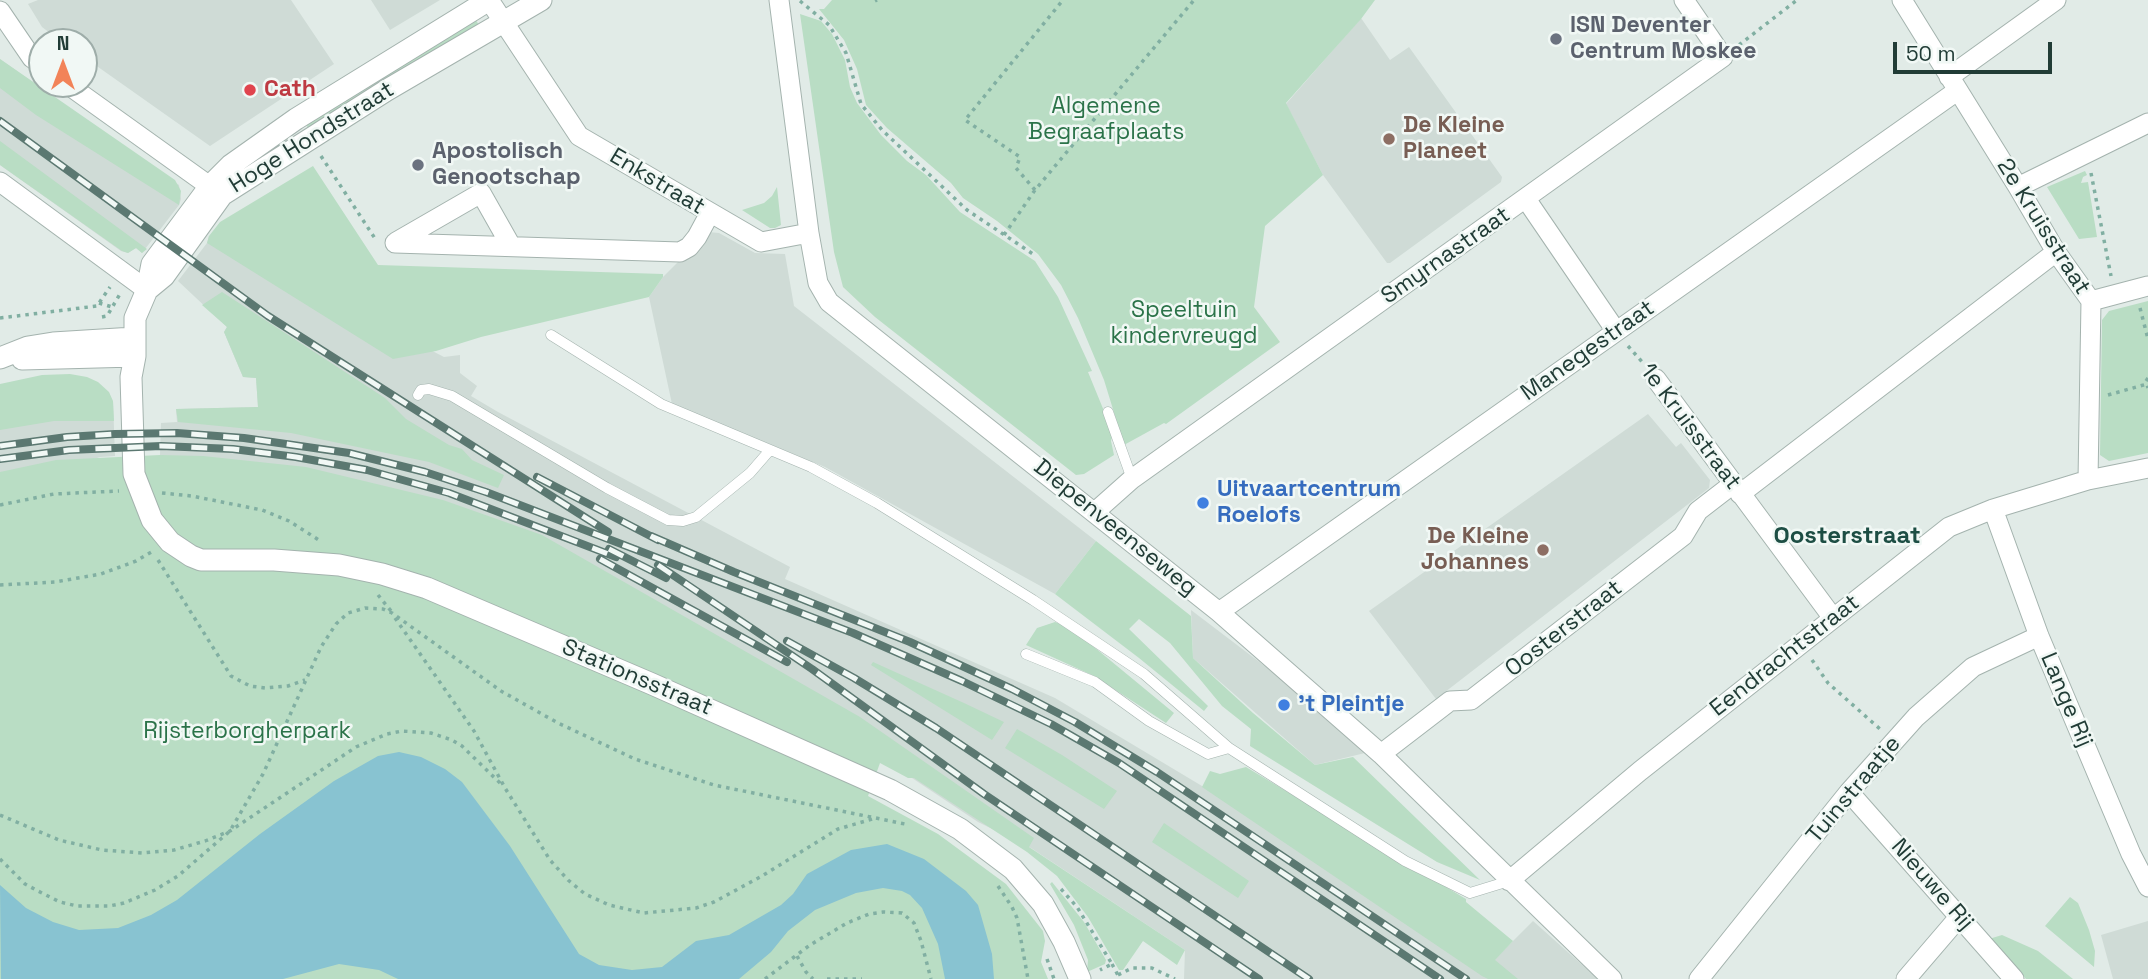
<!DOCTYPE html>
<html>
<head>
<meta charset="utf-8">
<style>
  body { margin:0 }
  #map { position:relative; width:2148px; height:979px; overflow:hidden; background:#e1ebe7; font-family:"Space Grotesk",sans-serif }
  canvas { display:block }
  .north { position:absolute; left:28px; top:28px; width:70px; height:70px; box-sizing:border-box; background:#f1f8f5; border:2px solid #9eada9; border-radius:50%; rotate:0deg; font-size:19px; font-weight:700; line-height:28px; text-align:center; color:#213c36 }
  .north::after { content:''; display:block; margin:auto; width:24px; height:32px; background:#f28358; clip-path:polygon(50% 0,100% 100%,50% 72%,0 100%) }
  .scale { position:absolute; left:1893px; top:42px; width:159px; height:32px; box-sizing:border-box; border:4px solid #213c36; border-top:0; padding-left:9px; font-size:21px; line-height:24px; white-space:nowrap; color:#213c36; -webkit-text-stroke:5px #f1f8f5; paint-order:stroke }
</style>
</head>
<body>
<div id="map">
<canvas width="2148" height="979"></canvas>
<div class="north">N</div>
<div class="scale">50 m</div>
</div>
<script>
const g = document.querySelector('canvas').getContext('2d');
g.lineJoin = 'round';
function fill(path, color) { g.fillStyle = color; g.fill(path, 'evenodd'); }
const shape = rows => new Path2D(rows.map(r => 'M' + r).join(''));
function stroke(path, color, width, dash) { g.strokeStyle = color; g.lineWidth = width; g.lineCap = dash ? 'butt' : 'round'; g.setLineDash(dash || []); g.stroke(path); }
function label(font, color, halo, rows, align = 'center') {
  g.font = font + ' "Space Grotesk",sans-serif'; g.lineWidth = 5; g.setLineDash([]); g.textBaseline = 'middle'; g.strokeStyle = halo; g.fillStyle = color; for (const [text, x, y, turn = 0] of rows) {
    g.save(); g.translate(x, y); g.rotate((+turn || 0) * Math.PI / 180); g.textAlign = isNaN(turn) ? turn : align; if (halo) g.strokeText(text, 0, 0); g.fillText(text, 0, 0); g.restore();
  }
}
fill(shape([
  [38,0,291,0,334,64,210,146,84,57,84,42,62,42,42,27,28,4],
  [371,0,440,0,390,30],
  [1361,18,1390,60,1409,47,1502,177,1501,182,1390,263,1387,263,1323,175,1286,104],
  [0,59,179,185,181,199,179,205,142,253,136,248,128,253,121,251,0,165],
  [708,232,719,233,755,253,785,254,794,306,1096,541,1055,594,825,467,672,404,649,297,663,277],
  [209,236,444,357,460,355,460,373,477,386,471,396,498,412,790,567,785,579,1055,698,1202,786,1268,830,1494,960,1533,921,1598,979,1184,979,1185,950,1031,848,978,822,882,758,160,455,161,423,177,422,176,409,258,407,256,378,243,377,224,332,227,327,178,281,207,243],
  [113,401,115,456,100,457,0,489,0,409,40,403],
  [1648,414,1676,447,1681,443,1710,480,1709,488,1436,699,1369,611],
  [1191,610,1291,686,1365,753,1315,765,1193,658],
  [2148,921,2148,979,2113,979,2101,935]
]), '#cfdbd6');
fill(shape([
  [832,0,1375,0,1361,19,1286,103,1323,175,1265,226,1254,307,1280,342,1166,424,1164,423,1124,445,1104,380,1078,318,1061,285,1038,254,997,221,963,198,951,183,887,128,866,105,857,69,844,40,819,9,824,9],
  [800,14,821,21,832,34,845,60,850,87,857,103,881,135,907,161,926,175,960,212,1035,261,1058,297,1092,371,1088,372,1113,433,1111,441,1114,455,1084,474,1076,475,875,317,843,287,834,252],
  [473,15,480,27,310,132,305,122],
  [0,59,175,180,181,191,179,205,36,115,0,88],
  [0,141,147,249,142,253,136,248,128,253,122,251,0,165],
  [313,166,378,265,663,274,663,277,649,297,481,337,436,351,393,359,207,243,209,236,220,222],
  [2085,171,2087,175,2083,177,2081,183,2088,182,2097,237,2079,239,2047,187],
  [777,187,781,225,775,228,770,228,742,210,764,203,772,196],
  [222,292,385,398,406,419,449,445,462,449,472,460,504,475,498,488,429,462,291,433,178,422,176,409,258,407,256,378,243,377,224,332,227,327,202,305],
  [2148,301,2148,453,2109,461,2100,455,2102,320,2109,311],
  [70,374,87,377,98,382,109,392,113,401,114,421,54,421,0,430,0,384,42,375],
  [160,455,203,456,306,467,443,500,542,535,860,717,1034,838,1029,847,1185,950,1177,965,1143,941,1123,970,1119,970,1088,917,1057,876,1027,852,914,778,908,778,880,763,868,796,938,834,1006,884,1043,931,1045,941,1041,962,1048,979,0,979,0,472,56,460],
  [1096,541,1191,616,1193,658,1253,713,1315,765,1353,757,1480,880,1437,862,1250,746,1251,729,1222,706,1170,643,1139,619,1129,629,1208,706,1204,711,1139,658,1055,594],
  [1055,622,1071,628,1174,713,1166,723,1094,676,1026,645,1037,628],
  [873,662,964,703,1004,722,992,740,871,665],
  [1017,729,1062,755,1117,791,1104,809,1005,748],
  [1246,767,1466,899,1466,902,1513,941,1495,960,1518,979,1488,979,1482,976,1202,787,1210,771,1220,774],
  [1164,823,1249,881,1238,898,1152,842],
  [1052,882,1084,922,1106,960,1105,964,1087,972,1088,960,1074,925,1050,884],
  [2070,897,2078,903,2089,930,2095,951,2094,967,2045,926],
  [2002,935,2038,951,2073,979,2026,979,1989,939]
]), '#b9ddc4');
fill(shape([
  [399,752,421,757,445,769,462,782,510,846,579,954,599,965,632,970,662,967,696,941,729,935,781,905,793,894,807,874,851,850,887,844,924,859,966,891,978,905,992,954,994,979,945,979,938,944,922,908,910,895,902,891,883,888,856,893,815,910,788,931,771,952,739,979,398,979,379,970,339,964,283,979,1,979,0,885,26,908,53,922,79,930,118,928,151,915,177,900,260,834,334,781,378,756]
]), '#88c3d1');
const service = shape([
  [551,335,661,404,811,467,877,503,1033,600,1144,674,1229,748,1405,861,1470,893,1509,881],
  [418,395,421,390,429,389,452,396,607,488,668,520,683,521,696,517,750,473,770,450],
  [1108,412,1132,479],
  [1026,654,1095,682,1149,721,1208,754,1229,748]
]);
const minor = shape([
  [489,0,579,136,761,242,809,233],
  [779,0,809,233,818,283,829,302,1219,612,1381,754,1612,979],
  [1902,0,2018,187,2056,252,2091,301,2088,480],
  [0,11,32,58,42,65],
  [1949,77,2056,0],
  [67,84,222,195],
  [0,182,147,290],
  [2018,187,2148,123],
  [1526,199,1616,331],
  [396,242,481,193,511,246],
  [395,243,680,252,689,247,697,237,710,213],
  [2091,301,2148,286],
  [1656,379,1833,618],
  [1740,494,2056,252],
  [1993,509,2039,636,2131,854,2148,887],
  [1096,511,1132,479,1723,57,1684,0],
  [1219,612,1957,91],
  [1381,754,1450,701,1471,700,1683,536,1698,511,1733,484],
  [1849,792,2014,979],
  [1509,881,1640,771,1949,527,1993,509,2088,480,2148,468],
  [1699,979,1849,792,1916,717,1973,667,2039,636],
  [1906,979,1960,916]
]);
const tertiary = shape([
  [489,0,296,119,231,165,210,186,152,264,147,290,135,318,135,356,131,377,134,474,152,520,170,542,191,556,201,560,274,560,339,565,382,574,427,588,652,684,890,790,960,829,1013,869,1043,904,1064,942,1080,979],
  [147,290,164,276,222,195,387,90,541,0],
  [0,358,28,347,53,343,134,338],
  [22,359,135,356]
]);
stroke(service, '#a4b3ae', 11);
stroke(minor, '#a4b3ae', 21);
stroke(tertiary, '#a4b3ae', 23);
stroke(shape([
  [800,1,829,25,846,53,861,104,882,130,967,210,1036,256],
  [875,1,877,0],
  [1739,45,1797,0],
  [321,156,376,240],
  [2091,173,2111,276],
  [1035,190,1016,168,1020,157,965,120,1063,0],
  [1004,235,1035,190,1194,0],
  [99,303,112,307],
  [2140,308,2148,339],
  [102,317,107,316,120,294],
  [0,318,97,306,110,287],
  [1628,346,1644,364],
  [2148,378,2146,381,2148,388],
  [2108,395,2147,384],
  [162,493,192,496,262,510,289,521,322,542],
  [0,505,54,494,119,491],
  [158,560,231,676,250,686,265,688,288,686,305,680],
  [0,585,55,582,101,574,136,561,153,551],
  [378,595,391,611],
  [395,618,474,731,505,788,550,860,568,880,585,894,609,905,644,913,696,908,714,902,762,876,838,829,876,818],
  [1812,660,1828,683,1880,729],
  [0,815,59,840,102,850,142,853,174,850,205,841,230,831,356,747,387,734,402,731,431,733,452,740,462,746,501,784],
  [0,859,25,884,38,891,60,902,77,906,109,906,124,903,155,890,178,876,230,831,263,774,321,647,336,624,348,613,365,608,383,609,392,613,501,691,558,723,635,759,714,785,905,824],
  [998,886,1012,907,1017,918,1028,979],
  [1061,889,1077,907,1112,964,1100,970],
  [797,956,806,972,813,979],
  [1047,959,1054,979],
  [1112,964,1120,979],
  [1118,975,1132,968,1152,968,1175,979],
  [765,979,810,945,847,923,869,914,883,912,902,913,914,923,921,941,931,979],
  [827,979,862,979]
]), '#81afa2', 3.5, [3.5, 5]);
stroke(service, '#fff', 10);
stroke(minor, '#fff', 19);
stroke(tertiary, '#fff', 21);
const rail = shape([
  [0,121,268,316,608,532],
  [0,446,67,437,115,434,177,433,244,438,349,453,425,472,486,492,853,633,962,681,1051,724,1119,763,1440,979],
  [0,459,69,450,161,446,233,449,296,457,367,470,449,493,616,557],
  [537,477,658,540],
  [651,536,734,572,910,642,1012,689,1075,722,1157,772,1466,979],
  [609,549,666,578],
  [600,559,787,662],
  [658,565,812,669,984,794,1259,979],
  [787,641,854,678,936,728,1309,979]
]);
stroke(rail, '#5b7871', 8);
stroke(rail, '#f1f8f5', 5, [16]);
for (const [x, y, r, color] of [
  [1556,39,7,"#6b7280"],
  [250,90,7,"#e0444e"],
  [1389,139,7,"#8d6e63"],
  [418,165,7,"#6b7280"],
  [1203,503,7,"#3f7fe0"],
  [1543,550,7,"#8d6e63"],
  [1284,705,7,"#3f7fe0"]
]) { const dot = new Path2D(); dot.arc(x, y, r, 0, 2 * Math.PI); g.fillStyle = color; g.fill(dot); stroke(dot, '#f1f8f5', 2.5); }
label('bold 23px', '#5b616d', '#f1f8f5', [
  ["ISN Deventer",1570,26],
  ["Centrum Moskee",1570,52],
  ["Apostolisch",432,152],
  ["Genootschap",432,178]
], 'left');
label('bold 23px', '#be3a42', '#f1f8f5', [
  ["Cath",264,90]
], 'left');
label('23px', '#2b7349', '#f1f8f5', [
  ["Algemene",1106,107],
  ["Begraafplaats",1106,133],
  ["Speeltuin",1184,311],
  ["kindervreugd",1184,337],
  ["Rijsterborgherpark",247,732]
]);
label('bold 23px', '#785e54', '#f1f8f5', [
  ["De Kleine",1403,126],
  ["Planeet",1403,152],
  ["De Kleine",1529,537,"right"],
  ["Johannes",1529,563,"right"]
], 'left');
label('23px', '#213c36', '#f1f8f5', [
  ["Hoge Hondstraat",312,138,-32],
  ["Enkstraat",657,182,31],
  ["2e Kruisstraat",2043,227,58],
  ["Smyrnastraat",1446,256,-35],
  ["Manegestraat",1588,351,-35],
  ["1e Kruisstraat",1690,427,53],
  ["Diepenveenseweg",1115,528,39],
  ["Oosterstraat",1564,629,-38],
  ["Eendrachtstraat",1785,656,-38],
  ["Stationsstraat",637,678,23],
  ["Lange Rij",2066,700,67],
  ["Tuinstraatje",1854,790,-50],
  ["Nieuwe Rij",1932,885,49]
]);
label('bold 23px', '#366cbe', '#f1f8f5', [
  ["Uitvaartcentrum",1217,490],
  ["Roelofs",1217,516],
  ["'t Pleintje",1298,705]
], 'left');
label('bold 24px', '#1d4e44', '#f1f8f5', [
  ["Oosterstraat",1847,536]
]);
</script>
</body>
</html>
